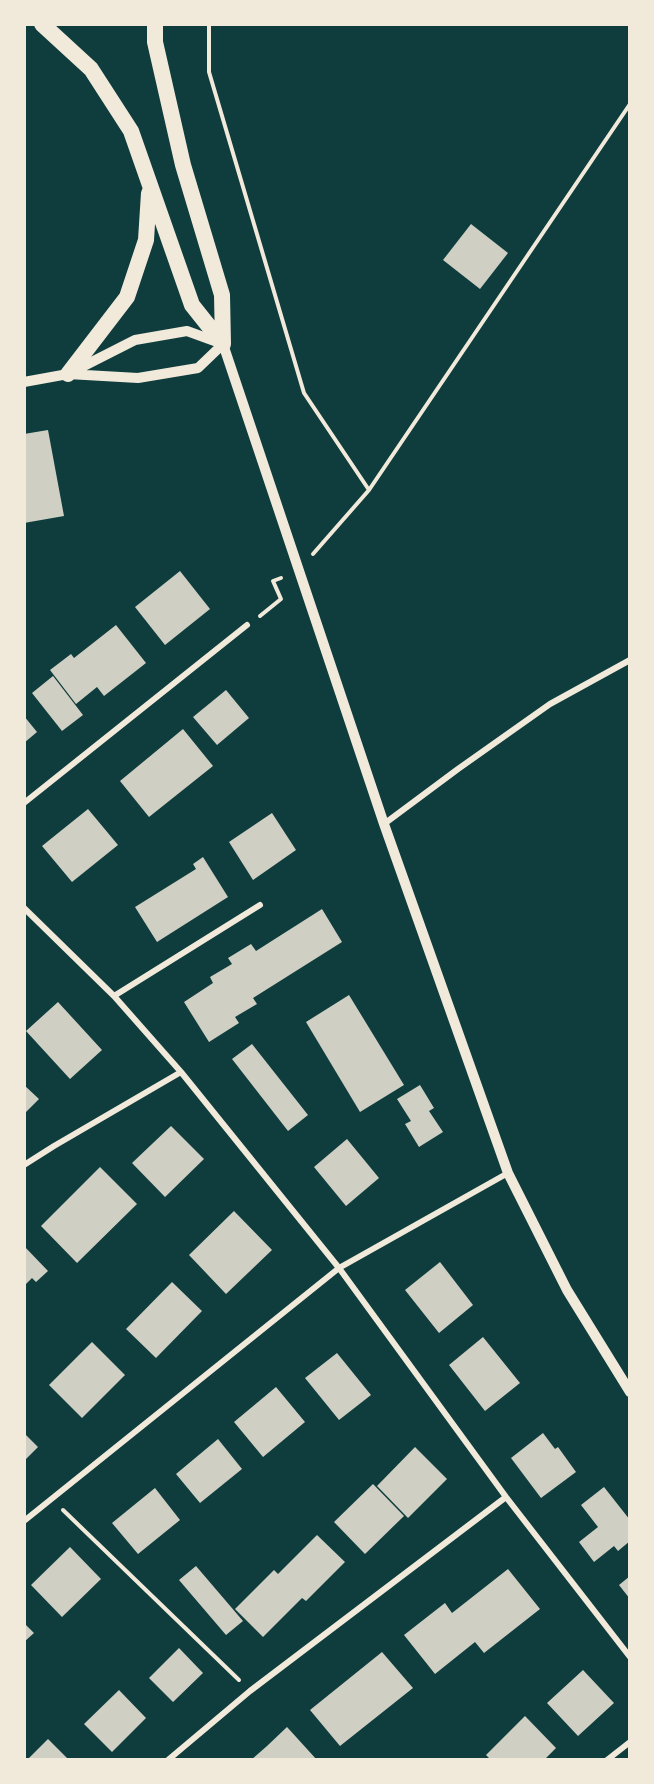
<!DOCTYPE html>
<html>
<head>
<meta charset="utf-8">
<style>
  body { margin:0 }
  #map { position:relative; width:654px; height:1784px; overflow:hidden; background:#0f3d3e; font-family:"Asap Condensed",sans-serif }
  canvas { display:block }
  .frame { position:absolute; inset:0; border:26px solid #f1e9da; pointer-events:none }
</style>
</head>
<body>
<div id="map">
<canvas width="654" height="1784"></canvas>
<div class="frame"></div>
</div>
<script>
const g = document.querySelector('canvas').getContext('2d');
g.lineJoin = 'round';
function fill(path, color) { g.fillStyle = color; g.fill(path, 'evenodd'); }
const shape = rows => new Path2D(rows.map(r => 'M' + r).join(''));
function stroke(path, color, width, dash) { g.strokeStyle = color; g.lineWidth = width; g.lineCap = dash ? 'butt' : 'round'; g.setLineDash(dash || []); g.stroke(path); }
fill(shape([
  [471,224,508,253,480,289,443,260],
  [48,430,64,516,24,523,24,434],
  [180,571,210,609,165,645,135,607],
  [116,625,146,663,104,696,97,687,76,704,50,670,71,654,74,658],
  [53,676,83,715,62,731,32,693],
  [226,690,249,718,217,745,193,717],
  [24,716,37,732,24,743],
  [183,729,213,766,149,817,120,781],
  [88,809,118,845,72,882,42,846],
  [272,813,296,850,253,880,229,842],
  [203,857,228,897,157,942,135,907,196,869,193,864],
  [322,909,342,942,253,998,257,1004,235,1017,239,1023,209,1042,184,1002,213,983,210,977,232,964,228,958,251,944,256,951],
  [349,995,404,1085,360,1112,306,1022],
  [58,1002,102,1050,70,1079,26,1031],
  [252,1044,308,1115,288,1131,232,1059],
  [24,1085,39,1099,24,1114],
  [420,1085,434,1108,429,1111,443,1132,419,1147,405,1124,411,1121,397,1099],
  [171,1126,204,1159,165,1197,132,1163],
  [347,1139,379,1178,346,1206,314,1167],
  [100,1167,137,1204,77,1263,41,1226],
  [234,1211,272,1250,226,1294,189,1255],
  [24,1246,48,1271,36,1282,32,1278,24,1286],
  [440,1262,473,1305,439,1333,405,1290],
  [172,1282,202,1311,156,1358,126,1329],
  [483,1337,520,1383,485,1411,449,1365],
  [92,1342,125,1375,82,1418,49,1385],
  [337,1353,371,1395,339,1420,305,1378],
  [276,1387,305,1422,263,1457,234,1422],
  [24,1433,38,1447,24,1461],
  [543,1433,555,1449,558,1447,576,1472,541,1498,511,1458],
  [218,1439,242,1469,200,1503,176,1474],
  [415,1447,447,1479,408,1518,377,1486],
  [373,1484,404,1516,365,1554,334,1522],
  [604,1487,630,1520,630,1541,618,1551,614,1546,594,1562,579,1542,598,1527,581,1505],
  [155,1488,180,1520,138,1554,112,1523],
  [317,1535,345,1562,306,1601,302,1598,263,1637,235,1609,274,1570,278,1574],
  [70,1547,101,1579,62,1617,31,1585],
  [196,1566,243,1621,226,1635,179,1580],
  [508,1569,540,1609,484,1653,475,1642,435,1674,404,1635,445,1603,452,1613],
  [630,1576,630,1599,619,1585],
  [24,1623,34,1633,24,1642],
  [179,1648,203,1673,173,1702,149,1678],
  [382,1652,413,1688,340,1746,310,1710],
  [583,1670,614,1703,578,1736,547,1703],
  [119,1690,146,1718,112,1752,84,1724],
  [525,1716,556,1748,544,1760,491,1760,486,1755],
  [287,1727,317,1760,251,1760,267,1746],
  [48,1739,69,1760,27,1760]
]), '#cfcfc3');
stroke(shape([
  [209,24,209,72,304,393,369,490],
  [313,554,369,490,630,104],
  [260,616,281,599,273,581,281,578],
  [63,1510,239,1680]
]), '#f1e9da', 4);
stroke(shape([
  [24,803,247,625],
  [384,824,458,769,550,704,630,660],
  [24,908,114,996,181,1072,339,1268,506,1497,630,1657],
  [114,996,260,905],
  [24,1165,54,1146,181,1072],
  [24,1521,339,1268,508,1173],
  [168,1760,250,1691,506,1497],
  [607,1760,630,1742]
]), '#f1e9da', 6);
stroke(shape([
  [223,344,384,824,508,1173,567,1290,630,1392],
  [72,372,135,340,187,331,220,343],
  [24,382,68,374,138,378,198,368,223,344]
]), '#f1e9da', 10);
stroke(shape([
  [42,24,91,69,131,131,192,305,223,344],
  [155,24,155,42,183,165,222,295,223,344],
  [68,374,127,297,146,240,149,193]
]), '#f1e9da', 16);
</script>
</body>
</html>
